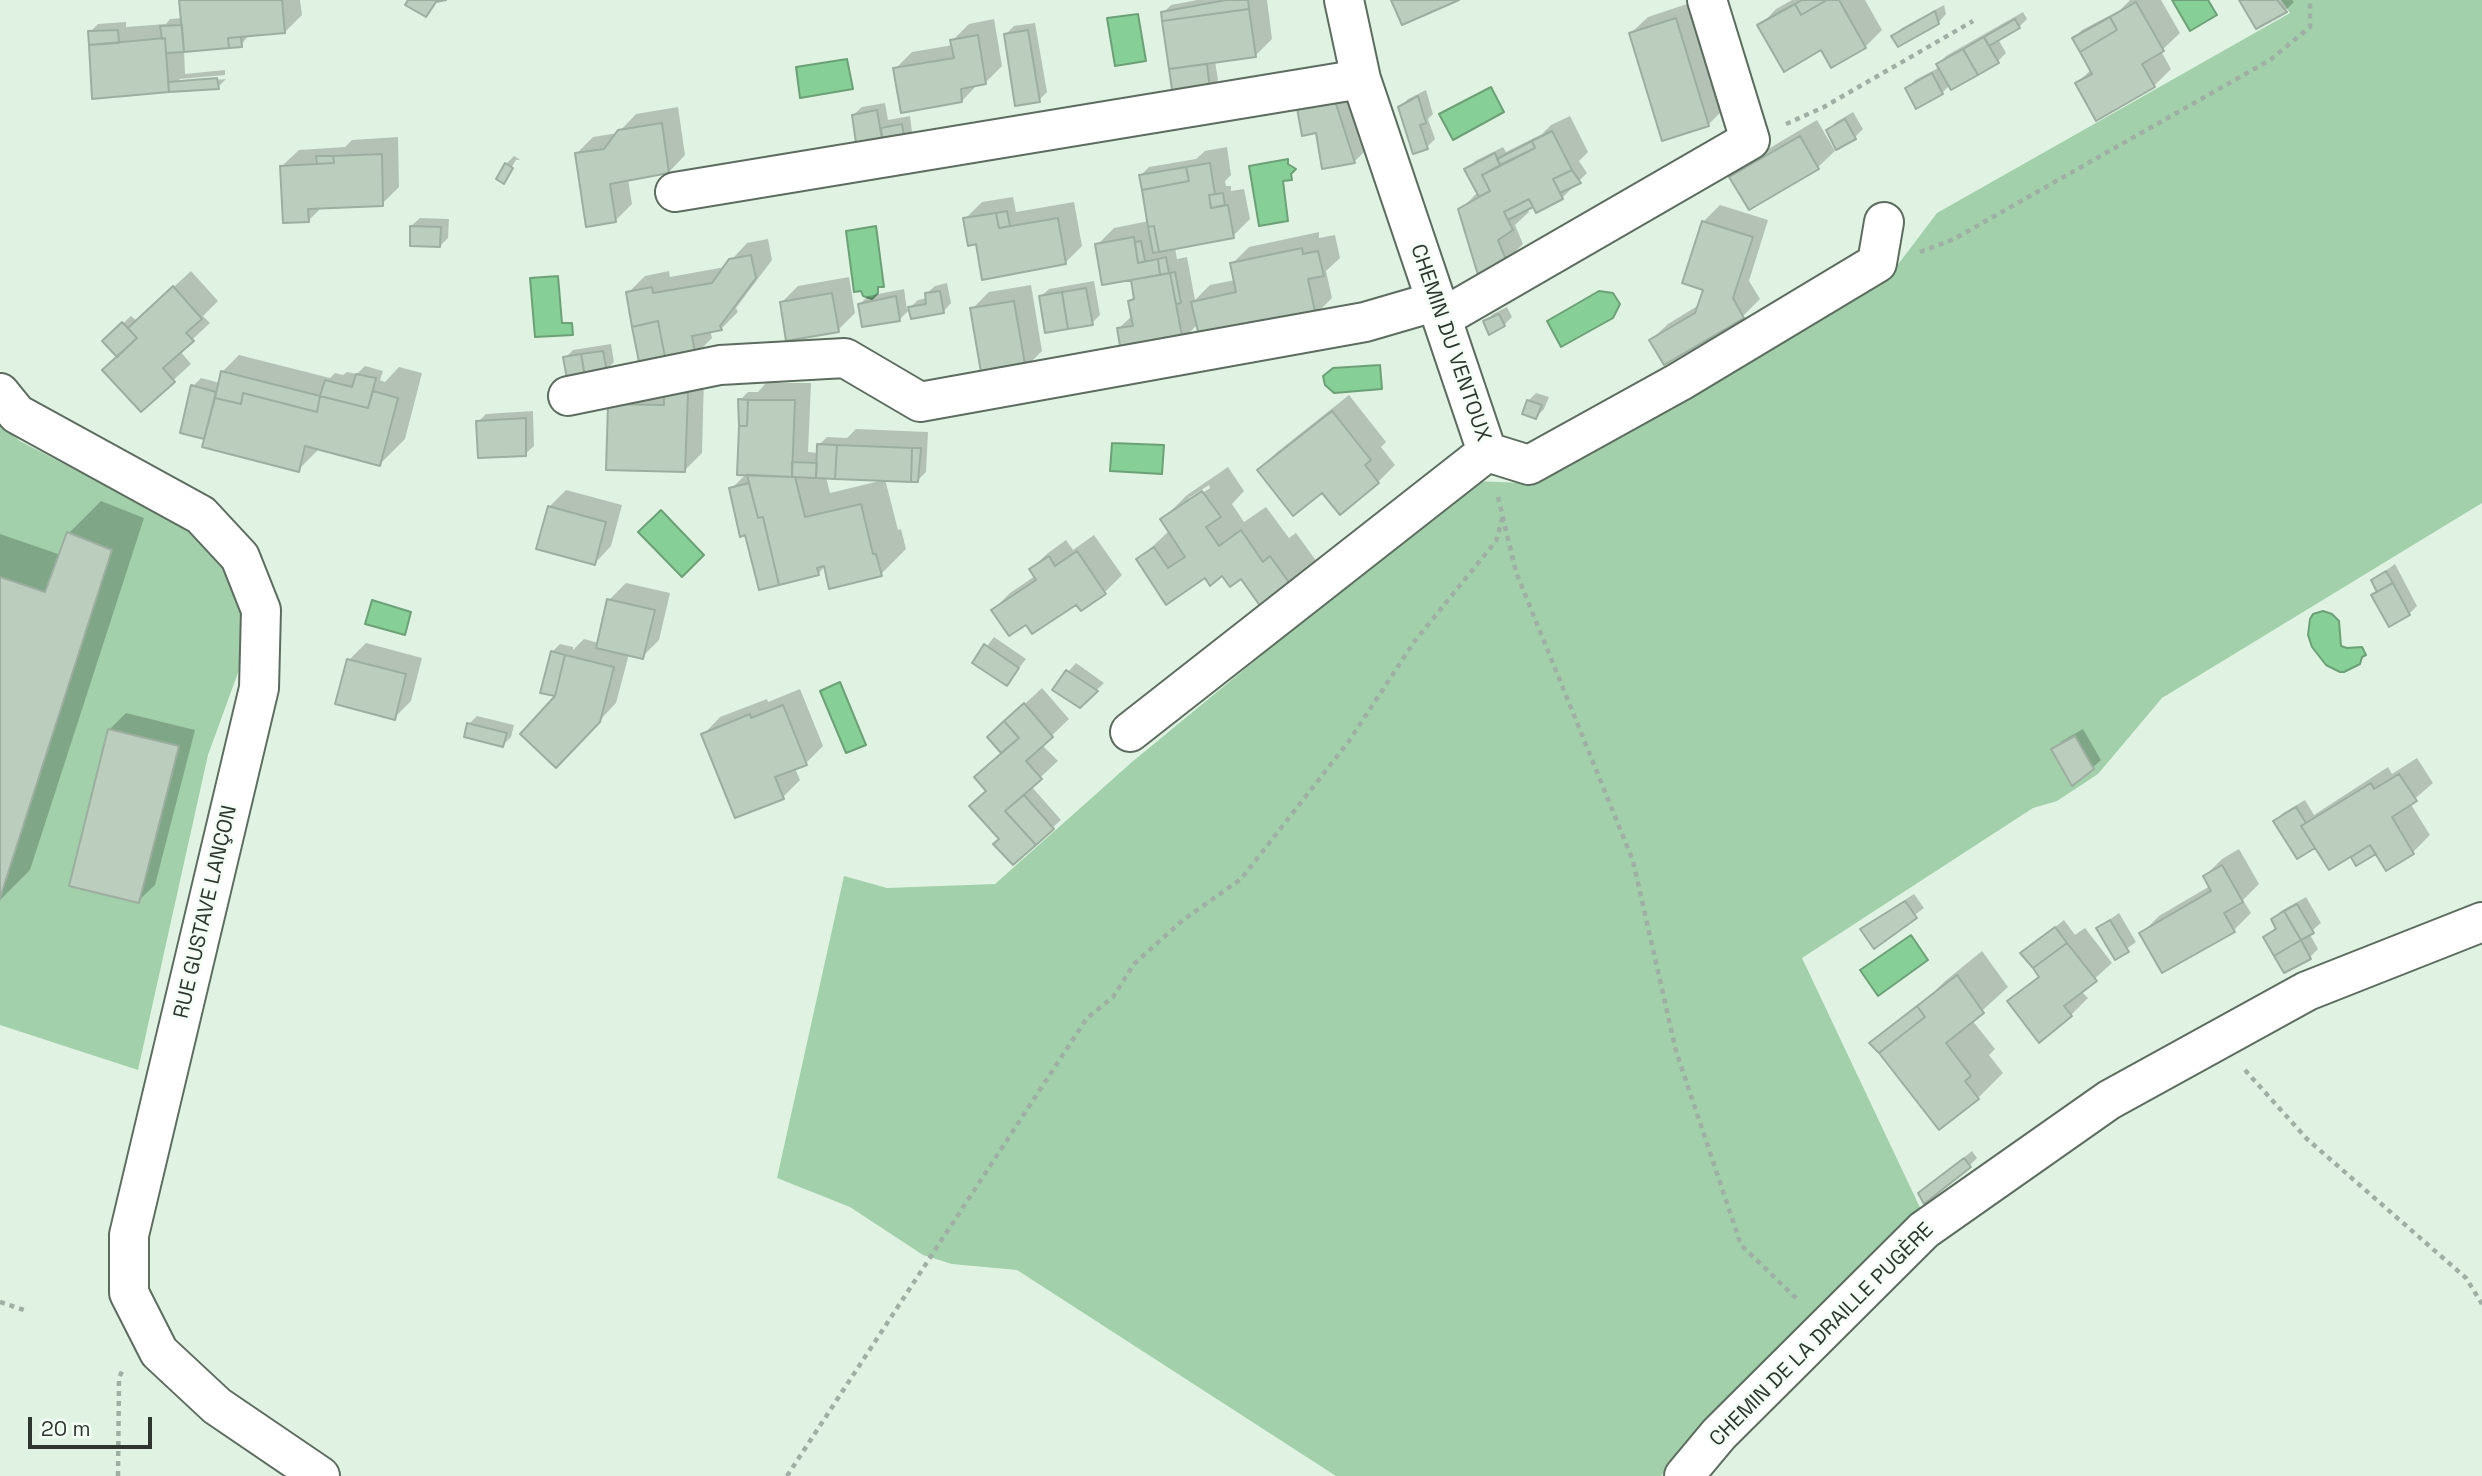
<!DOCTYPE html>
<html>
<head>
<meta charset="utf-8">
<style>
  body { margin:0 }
  #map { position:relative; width:2482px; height:1476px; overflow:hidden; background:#e0f3e3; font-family:"Space Grotesk",sans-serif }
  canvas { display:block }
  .scale { position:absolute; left:28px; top:1417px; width:124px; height:32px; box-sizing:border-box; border:4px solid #2e352f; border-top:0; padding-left:9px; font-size:21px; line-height:24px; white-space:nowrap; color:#2e352f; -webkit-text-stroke:5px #f3fef4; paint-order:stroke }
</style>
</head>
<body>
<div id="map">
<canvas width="2482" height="1476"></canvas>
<div class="scale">20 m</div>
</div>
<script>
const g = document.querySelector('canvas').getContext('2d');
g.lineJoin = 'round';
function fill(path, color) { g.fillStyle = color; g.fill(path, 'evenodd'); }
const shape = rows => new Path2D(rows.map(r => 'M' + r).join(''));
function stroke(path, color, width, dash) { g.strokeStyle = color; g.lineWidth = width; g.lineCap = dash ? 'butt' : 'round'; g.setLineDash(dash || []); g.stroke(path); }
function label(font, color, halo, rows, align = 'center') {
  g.font = font + ' "Space Grotesk",sans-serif'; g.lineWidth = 5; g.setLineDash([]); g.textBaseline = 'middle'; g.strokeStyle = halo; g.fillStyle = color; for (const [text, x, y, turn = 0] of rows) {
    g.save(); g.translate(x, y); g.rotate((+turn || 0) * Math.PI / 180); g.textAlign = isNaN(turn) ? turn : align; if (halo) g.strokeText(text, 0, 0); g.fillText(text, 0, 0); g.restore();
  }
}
fill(shape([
  [2281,0,2482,0,2482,503,2162,698,2098,774,2057,801,2033,808,1802,958,1924,1216,1675,1457,1661,1476,1336,1476,1017,1270,952,1264,923,1255,850,1207,777,1178,844,876,887,888,995,884,1132,762,1473,481,1525,483,1893,271,1937,213,2290,13],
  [0,425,20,441,181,525,216,546,259,615,208,755,138,1070,0,1025]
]), '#a1d0aa');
const water = shape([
  [2172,0,2208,0,2217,15,2190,31,2172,0],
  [1138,14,1146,61,1115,66,1107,18,1138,14],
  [847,59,853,89,800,98,796,67,847,59],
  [1491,87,1504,112,1453,140,1439,114,1491,87],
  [1288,159,1288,164,1296,169,1291,174,1292,180,1283,181,1288,221,1259,226,1249,166,1288,159],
  [876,226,884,287,878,287,878,293,872,299,863,296,861,291,854,292,846,231,876,226],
  [558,276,562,323,572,323,573,335,535,337,530,278,558,276],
  [1599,291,1613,293,1620,304,1613,318,1561,347,1547,321,1599,291],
  [1380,365,1382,389,1334,393,1325,385,1323,376,1333,368,1380,365],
  [1112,443,1164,445,1162,474,1110,471,1112,443],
  [661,510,704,555,682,577,638,532,661,510],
  [372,600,411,612,405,635,365,624,372,600],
  [2323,611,2332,614,2339,621,2341,646,2347,648,2362,647,2366,655,2362,657,2360,664,2344,672,2340,672,2326,665,2312,647,2308,635,2310,619,2313,614,2323,611],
  [840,682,866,745,846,753,820,691,840,682],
  [1911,935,1928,960,1878,996,1860,970,1911,935]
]);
fill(water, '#86cf96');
stroke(water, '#6ca177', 2);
fill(shape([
  [181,0,300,0,302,15,285,32,249,35,241,45,184,50,185,74,225,70,225,75,180,79,176,83,226,79,218,87,169,91,90,32,98,24,126,22,126,27,166,24,170,19,183,18],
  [1197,0,1267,0,1272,39,1255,56,1215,61,1218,80,1210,88,1171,70,1174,67,1163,13,1171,5],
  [1792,0,1865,0,1882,30,1865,47,1822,48,1760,26,1776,9],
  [2130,0,2161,0,2180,33,2161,51,2171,69,2154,86,2077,83,2092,69,2074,38,2082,30,2120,10],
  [2242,0,2292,0,2294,2,2286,10,2257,26],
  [1693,2,1725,108,1708,125,1631,33,1648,17],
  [1944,5,1946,14,1938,23,1894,36,1902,28],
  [2023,12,2027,19,2019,27,1998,39,2006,53,1998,61,1950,85,1942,93,1917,106,1907,88,1915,80,1940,67,1938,64,1946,56],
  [994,19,1002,66,985,83,978,84,962,101,895,69,912,52,953,45,952,41,969,24],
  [1035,23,1047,92,1039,100,1006,34,1014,26],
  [1352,85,1371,145,1354,162,1317,131,1299,108],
  [1426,90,1433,114,1428,119,1435,139,1427,147,1400,108,1408,99],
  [885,103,888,120,910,116,912,132,904,140,859,148,853,115,862,107],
  [678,107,685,155,669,172,628,179,632,204,616,220,576,154,593,137,618,133,636,114],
  [1853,112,1863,129,1855,137,1828,130,1836,122],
  [1570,116,1588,152,1579,161,1587,173,1562,198,1527,208,1529,212,1515,225,1523,244,1506,261,1460,210,1478,192,1467,169,1475,161,1503,147,1506,152,1542,134,1551,125],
  [1817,120,1835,151,1818,167,1731,177,1748,161],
  [398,137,399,187,382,204,322,207,308,221,282,166,299,150,345,147,352,140],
  [1227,147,1231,175,1225,181,1226,186,1231,186,1231,191,1244,189,1250,219,1233,236,1175,247,1177,259,1187,257,1195,300,1210,285,1235,280,1232,264,1249,247,1319,232,1319,238,1335,235,1340,258,1326,271,1332,298,1315,315,1198,324,1182,340,1118,329,1133,315,1130,301,1135,296,1133,278,1097,245,1114,228,1149,221,1141,175,1149,167,1196,159,1205,151],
  [514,156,520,160,516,160,507,175,510,175,504,182,506,164],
  [1013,197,1016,212,1074,202,1082,246,1065,263,977,242,965,219,982,202],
  [1720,205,1768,220,1749,281,1760,299,1743,316,1665,363,1651,340,1668,324,1699,305,1705,288,1703,222],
  [420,218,449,219,448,238,440,246,411,226],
  [768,239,772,260,736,308,738,312,721,329,710,330,712,338,695,355,628,293,645,276,669,271,670,277,725,267,747,243],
  [191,271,218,301,203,316,210,323,180,351,191,364,141,410,118,356,104,341,131,316,137,321],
  [849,277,855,313,838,330,781,303,798,286],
  [1094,281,1100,315,1092,323,1040,297,1049,289],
  [947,283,951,303,943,312,910,309,900,319,860,304,868,296,904,289,907,310,918,300,927,298,926,294,935,286],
  [1031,285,1042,351,1025,368,972,309,989,292],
  [1507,307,1512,317,1504,325,1485,322,1493,314],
  [611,344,614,362,606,370,565,358,573,350],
  [239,355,330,378,335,373,343,375,347,372,357,374,365,366,383,371,380,380,385,382,399,367,422,373,405,439,380,464,320,448,298,470,208,433,203,437,193,386,201,378,220,383,223,371],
  [704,377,702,453,685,470,610,404],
  [766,383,811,383,808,452,819,453,819,445,827,437,847,438,856,429,928,432,926,472,918,480,885,479,898,530,901,529,906,549,881,574,825,566,819,573,761,588,747,533,731,489,746,474,740,400,748,392,758,392],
  [826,477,884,480,830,493],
  [1536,393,1549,397,1544,409,1536,417,1528,401],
  [1349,395,1386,442,1381,447,1395,465,1378,482,1340,512,1323,491,1259,470,1276,453],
  [533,411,534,446,525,454,478,422,486,414],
  [1228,467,1244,491,1232,504,1244,522,1266,507,1289,538,1296,533,1317,562,1292,587,1241,576,1222,574,1205,576,1167,602,1138,560,1170,530,1162,520,1187,495],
  [1209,485,1210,488,1189,502,1189,498],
  [566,490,622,505,611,546,595,563,549,507],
  [101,501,144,518,30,870,0,900,0,534,61,555,69,533],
  [1094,535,1122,575,1105,592,1081,609,1076,602,1026,622,993,610,1010,593,1035,576,1031,569,1048,553,1066,540,1073,550],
  [2395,564,2417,606,2409,614,2373,595,2378,590,2373,580],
  [626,583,670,593,659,640,642,657,629,654,616,703,573,749,558,695,552,652,560,644,573,647,573,650,584,639,599,643,609,600],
  [994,637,1026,659,1007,683,975,662],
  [366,643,422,658,411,701,394,718,349,660],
  [1076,663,1104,683,1080,706,1068,672],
  [1042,688,1069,719,1042,745,1058,761,1031,786,1061,820,1013,863,1001,839,988,790,993,760,1003,752,989,737],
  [800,689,823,746,806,763,795,768,800,780,783,797,704,734,720,717,767,699,768,702],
  [126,713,195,730,155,885,138,901,109,730],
  [477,716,514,725,511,737,503,745,469,724],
  [2083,729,2101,760,2092,768,2054,750,2062,741],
  [2417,758,2433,783,2410,803,2430,835,2413,852,2387,869,2376,851,2353,857,2359,852,2315,846,2275,821,2283,813,2305,800,2314,815,2388,767,2392,774],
  [2239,849,2259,884,2243,900,2251,913,2234,930,2142,933,2159,916,2210,886,2205,876,2222,859],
  [1914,894,1924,908,1874,946,1863,930,1871,922],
  [2306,897,2321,923,2309,933,2318,949,2310,957,2284,970,2265,937,2277,926,2273,919,2281,911],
  [2119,913,2136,942,2115,957,2098,928],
  [2064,920,2075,935,2085,928,2112,963,2081,991,2088,998,2071,1015,2010,1001,2040,975,2031,946],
  [1982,951,2008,987,1972,1020,1995,1049,1989,1055,2003,1073,1978,1098,1939,1128,1927,999,1944,982],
  [1972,1151,1977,1158,1969,1166,1929,1186]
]), '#0003');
const building = shape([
  [179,0,282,0,285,33,228,38,229,48,184,52,179,0],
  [408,0,446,0,436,2,426,17,405,5,408,0],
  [1226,0,1248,0,1249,9,1162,21,1161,12,1226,0],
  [1391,0,1459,0,1402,25,1391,0],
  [1802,0,1827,0,1801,15,1795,4,1802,0],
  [1827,0,1839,0,1866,48,1831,68,1821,50,1784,72,1757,25,1795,4,1801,15,1827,0],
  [2239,0,2277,0,2287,12,2256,29,2239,0],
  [2136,2,2164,51,2142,64,2155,87,2096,121,2075,83,2092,74,2080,52,2117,30,2110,17,2136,2],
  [1249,9,1256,57,1169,69,1162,21,1249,9],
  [1935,11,1939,24,1898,47,1891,36,1935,11],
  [2110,17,2117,30,2080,52,2072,38,2110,17],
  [1676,18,1709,126,1662,141,1629,33,1676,18],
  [2015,19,2020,28,1989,46,1984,37,2015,19],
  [182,25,184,52,166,53,165,38,162,39,160,26,182,25],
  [118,30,119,43,89,45,88,31,118,30],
  [1028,30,1040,102,1015,106,1004,34,1028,30],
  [978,35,986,84,961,89,962,102,901,113,893,68,954,58,950,40,978,35],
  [241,37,242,47,229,48,228,38,241,37],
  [1984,37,1999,63,1978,75,1963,49,1984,37],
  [165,38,169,92,92,99,89,45,165,38],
  [1963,49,1978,75,1951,90,1936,64,1963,49],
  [1207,64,1210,90,1173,96,1169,69,1207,64],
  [1932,73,1943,94,1916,109,1905,88,1932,73],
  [217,78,219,89,169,92,168,82,217,78],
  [1418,96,1426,123,1420,125,1428,149,1413,154,1398,107,1418,96],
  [1335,101,1355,163,1322,169,1316,133,1302,136,1297,108,1335,101],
  [877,110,883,145,857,150,852,115,877,110],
  [1845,119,1856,139,1836,150,1826,130,1845,119],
  [662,123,669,173,610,184,616,222,586,227,575,153,604,149,618,130,662,123],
  [902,124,905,142,883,145,881,128,902,124],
  [1552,131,1572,170,1553,179,1563,199,1536,213,1529,199,1504,212,1513,230,1498,240,1507,262,1478,275,1458,209,1490,191,1482,175,1535,148,1532,141,1552,131],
  [1800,136,1819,169,1749,210,1729,177,1800,136],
  [1532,141,1535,148,1500,165,1497,159,1532,141],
  [1495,153,1500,165,1482,175,1490,191,1479,197,1464,169,1495,153],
  [382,154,383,206,308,209,309,222,283,223,280,166,334,163,333,156,382,154],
  [316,156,333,156,334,163,317,164,316,156],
  [505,163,513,168,504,184,496,179,505,163],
  [1210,163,1215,194,1209,195,1211,208,1228,205,1234,238,1159,252,1154,226,1148,227,1142,190,1189,181,1186,167,1210,163],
  [1186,167,1189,181,1142,190,1139,175,1186,167],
  [1572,170,1581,183,1560,193,1553,179,1572,170],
  [1223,193,1225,205,1211,208,1209,195,1223,193],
  [1529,199,1533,207,1508,220,1504,212,1529,199],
  [1007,211,1010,226,999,228,996,213,1007,211],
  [996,213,999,228,1058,218,1066,264,982,280,976,244,968,246,963,218,996,213],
  [1702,221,1753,237,1733,298,1744,318,1664,365,1649,340,1695,313,1703,290,1682,283,1702,221],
  [410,226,441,227,440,247,410,246,410,226],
  [1154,226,1159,252,1153,253,1148,227,1154,226],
  [1134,237,1138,263,1158,259,1160,275,1102,285,1095,244,1134,237],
  [1141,241,1145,261,1138,263,1135,242,1141,241],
  [1302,248,1303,254,1318,251,1324,276,1308,279,1316,316,1200,340,1191,302,1236,292,1230,263,1302,248],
  [751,255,756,278,720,326,722,330,692,336,696,357,666,362,658,321,632,327,626,292,652,287,653,293,712,283,729,259,751,255],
  [1166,257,1169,273,1160,275,1158,259,1166,257],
  [1175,272,1181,303,1176,304,1170,273,1175,272],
  [1170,273,1183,341,1121,352,1117,328,1133,326,1128,301,1134,299,1131,280,1170,273],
  [173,286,202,319,186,333,194,341,163,368,175,382,141,412,102,370,137,338,128,328,173,286],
  [1086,288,1093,325,1068,329,1062,292,1086,288],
  [940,291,944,313,911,319,908,307,926,304,925,293,940,291],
  [1062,292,1068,329,1045,333,1039,296,1062,292],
  [832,293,839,332,786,341,780,302,832,293],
  [896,296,900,321,862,327,858,304,896,296],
  [1014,301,1026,370,982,378,970,308,1014,301],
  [1499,314,1505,326,1489,335,1483,321,1499,314],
  [658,321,666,362,640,367,632,327,658,321],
  [122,322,137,338,117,357,102,341,122,322],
  [603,351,607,372,585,376,581,354,603,351],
  [581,354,585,376,567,379,563,357,581,354],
  [221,371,320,396,317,412,243,393,241,404,215,398,221,371],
  [356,374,376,378,368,408,320,396,325,380,352,387,356,374],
  [191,385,216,392,204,439,180,433,191,385],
  [373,391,398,398,380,466,305,446,299,472,202,447,215,398,241,404,243,393,317,412,320,396,368,408,373,391],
  [664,392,688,393,685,472,606,470,608,404,664,405,664,392],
  [738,399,748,400,747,426,739,426,738,399],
  [748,400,795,400,792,477,737,475,739,426,747,426,748,400],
  [1527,400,1542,405,1536,419,1522,414,1527,400],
  [1332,411,1371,460,1365,465,1379,483,1340,515,1322,493,1293,516,1257,470,1332,411],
  [526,418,526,456,478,458,476,421,526,418],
  [817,444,837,445,835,479,816,478,817,444],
  [837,445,912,448,911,482,835,479,837,445],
  [912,448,921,448,918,482,911,482,912,448],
  [792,462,817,463,816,478,792,477,792,462],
  [747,475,795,477,805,517,861,504,873,554,876,554,882,576,829,589,824,566,817,568,819,575,779,585,763,517,758,518,747,475],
  [749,483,758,518,763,517,779,585,759,590,745,535,740,537,729,488,749,483],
  [1202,491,1221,517,1206,527,1219,546,1241,530,1263,562,1270,556,1293,588,1263,610,1241,579,1230,587,1222,576,1210,586,1205,578,1166,605,1136,559,1154,547,1168,568,1185,557,1160,519,1202,491],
  [548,506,606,522,595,565,536,549,548,506],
  [67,532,112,550,0,898,0,577,45,592,67,532],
  [1077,551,1106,594,1081,611,1076,605,1032,634,1026,625,1009,636,991,610,1036,580,1029,569,1049,556,1055,566,1077,551],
  [2386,571,2393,583,2377,592,2371,580,2386,571],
  [2393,583,2410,615,2389,627,2371,595,2393,583],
  [607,599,655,610,643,659,596,648,607,599],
  [984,644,1019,668,1007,686,972,663,984,644],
  [551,651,565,655,555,696,540,693,551,651],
  [565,655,614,667,600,722,556,768,520,734,555,696,565,655],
  [347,659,406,674,395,720,335,704,347,659],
  [1066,670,1098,691,1080,708,1052,690,1066,670],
  [1024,703,1053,737,1026,761,1042,779,1005,811,1036,845,1013,865,993,844,999,839,969,806,986,791,974,777,1019,738,1004,721,1024,703],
  [783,705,807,765,775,777,784,799,735,818,701,734,750,714,751,718,783,705],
  [1004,721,1019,738,1001,753,987,737,1004,721],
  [467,723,507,733,503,747,464,737,467,723],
  [108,729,179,746,139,903,69,886,108,729],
  [2075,736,2094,769,2072,786,2051,749,2075,736],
  [2399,774,2417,801,2392,817,2414,854,2386,871,2370,845,2329,870,2301,826,2371,783,2374,789,2399,774],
  [1024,795,1054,829,1036,845,1005,811,1024,795],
  [2296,807,2306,823,2301,826,2315,848,2297,859,2273,821,2296,807],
  [2370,845,2376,854,2356,866,2351,857,2370,845],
  [2222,865,2243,902,2224,913,2235,932,2162,973,2139,933,2211,891,2203,876,2222,865],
  [1905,901,1917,918,1874,949,1860,929,1905,901],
  [2297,904,2314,933,2301,940,2284,911,2297,904],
  [2284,911,2301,940,2274,956,2263,937,2276,929,2271,919,2284,911],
  [2110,920,2129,952,2115,960,2096,928,2110,920],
  [2055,927,2067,943,2033,968,2020,953,2055,927],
  [2301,940,2311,959,2284,973,2274,956,2301,940],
  [2067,943,2097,981,2064,1006,2072,1016,2039,1043,2007,1001,2039,977,2033,968,2067,943],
  [1957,975,1984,1013,1946,1043,1971,1076,1965,1081,1979,1099,1939,1130,1879,1053,1925,1017,1917,1006,1957,975],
  [1917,1006,1925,1017,1879,1053,1869,1043,1917,1006],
  [1964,1158,1971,1167,1924,1204,1918,1193,1964,1158]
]);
fill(building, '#bbcebe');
stroke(building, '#9cae9f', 2);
const minor = shape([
  [1344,0,1361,79,1487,452],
  [675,192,1361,79],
  [1442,318,1750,140,1707,0],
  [0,393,17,414,201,515,240,557,261,610,259,688,129,1235,129,1293,159,1352,217,1406,320,1476],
  [568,396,720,365,845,358,920,402,1365,322,1437,301],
  [1487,452,1529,465,1679,382,1877,263,1884,222],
  [1130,732,1487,452],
  [1684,1476,1719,1434,1924,1230,2109,1100,2307,991,2482,922]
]);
stroke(minor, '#5c6d5f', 42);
stroke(shape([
  [1786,124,1824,107,1973,21],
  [1920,252,1954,239,2270,60,2310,27,2310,0],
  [1498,497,1516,572,1633,861,1676,1051,1741,1245,1797,1299],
  [2245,1070,2307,1139,2466,1278,2482,1304],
  [0,1302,24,1310],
  [118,1476,119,1378,123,1369],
  [787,1476,1087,1018,1113,997,1134,964,1183,920,1241,879,1349,741,1414,642,1496,541,1503,516]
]), '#a0afa3', 4.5, [5, 5]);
stroke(minor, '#fff', 38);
label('21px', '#2e352f', '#f3fef4', [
  ["CHEMIN DU VENTOUX",1450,343,71],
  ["RUE GUSTAVE LANÇON",206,912,-77],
  ["CHEMIN DE LA DRAILLE PUGÈRE",1822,1335,-45]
]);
</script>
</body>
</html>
